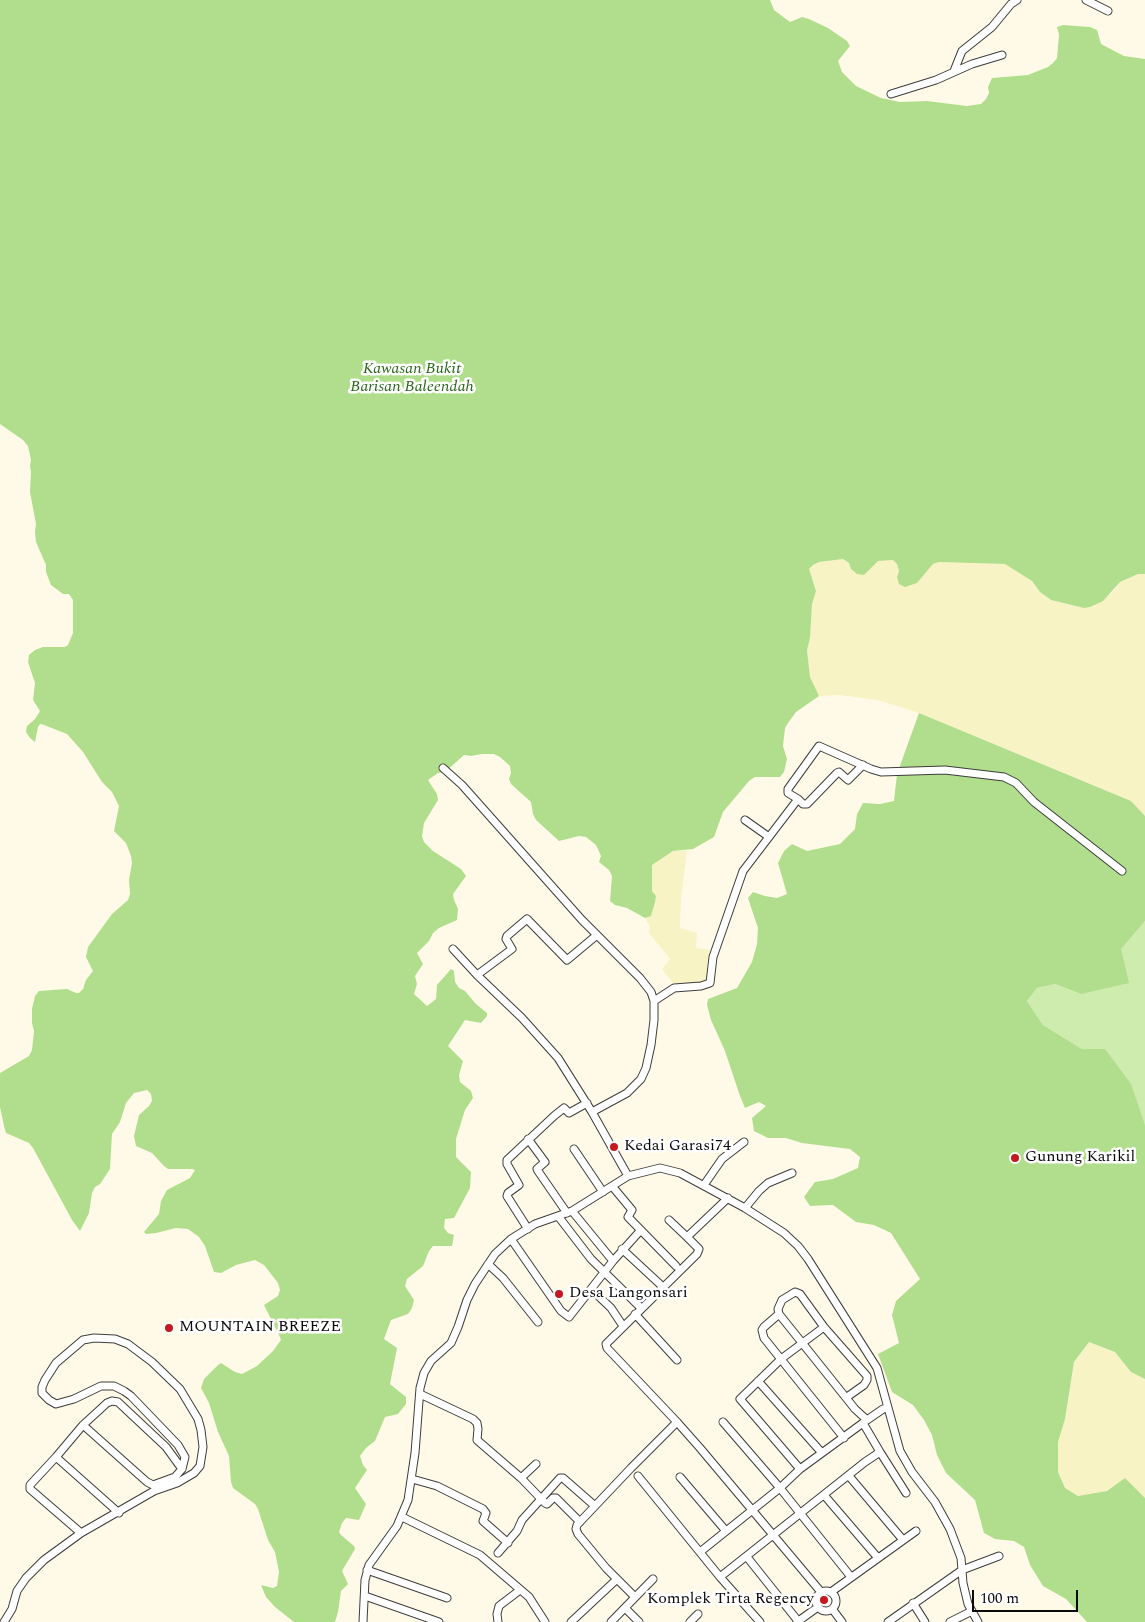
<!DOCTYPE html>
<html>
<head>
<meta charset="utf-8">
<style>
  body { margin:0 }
  #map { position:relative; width:1145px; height:1622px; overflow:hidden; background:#fffae7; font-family:Spectral,serif }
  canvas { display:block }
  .scale { position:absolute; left:972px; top:1590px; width:106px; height:22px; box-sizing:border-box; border:2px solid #0a0a0a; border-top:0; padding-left:6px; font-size:15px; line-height:18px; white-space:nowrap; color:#0a0a0a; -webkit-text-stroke:4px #fff; paint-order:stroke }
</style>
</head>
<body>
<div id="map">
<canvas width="1145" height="1622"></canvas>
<div class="scale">100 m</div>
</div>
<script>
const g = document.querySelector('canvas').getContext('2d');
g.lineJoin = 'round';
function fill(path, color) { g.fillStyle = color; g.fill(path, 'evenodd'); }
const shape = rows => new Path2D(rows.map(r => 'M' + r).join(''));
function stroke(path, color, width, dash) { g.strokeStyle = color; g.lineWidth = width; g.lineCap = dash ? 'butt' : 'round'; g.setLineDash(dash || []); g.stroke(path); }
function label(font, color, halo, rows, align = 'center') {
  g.font = font + ' Spectral,serif'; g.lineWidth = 5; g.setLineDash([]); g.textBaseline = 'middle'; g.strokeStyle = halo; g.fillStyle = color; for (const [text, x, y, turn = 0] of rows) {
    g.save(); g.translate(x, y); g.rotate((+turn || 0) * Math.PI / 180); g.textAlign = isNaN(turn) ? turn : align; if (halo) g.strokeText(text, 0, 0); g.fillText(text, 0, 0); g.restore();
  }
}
fill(shape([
  [843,559,863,575,878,561,893,560,897,564,899,571,897,577,917,583,933,564,939,562,1005,564,1032,581,1040,592,1051,600,1084,608,1112,593,1120,582,1138,574,1145,574,1145,816,1131,801,919,713,878,700,839,695,819,696,810,677,807,650,810,638,812,604,816,591,808,569,819,562],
  [673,851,687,851,681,898,680,928,697,933,696,948,710,950,707,963,707,981,696,985,673,983,662,969,670,959,649,933,650,927,645,918,651,915,655,902,656,896,652,891,652,865],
  [1089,1342,1115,1352,1131,1372,1145,1379,1145,1498,1125,1479,1107,1491,1078,1496,1065,1488,1058,1472,1058,1442,1065,1419,1074,1362]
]), '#f7f3c5');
fill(shape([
  [1145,921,1145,1125,1105,1049,1082,1049,1043,1025,1027,1001,1037,988,1055,984,1081,994]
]), '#ceecae');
fill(shape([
  [0,0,770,0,774,10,790,22,802,17,809,19,828,28,847,41,850,46,838,61,842,72,856,86,881,98,900,102,927,101,967,106,981,104,986,99,989,93,988,87,992,78,1028,75,1048,67,1053,63,1057,58,1059,35,1057,27,1063,25,1090,27,1097,30,1101,44,1124,56,1145,59,1145,574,1138,574,1120,582,1103,601,1090,607,1084,608,1051,600,1040,592,1032,581,1005,564,939,562,933,564,917,583,905,587,899,584,897,577,899,571,897,564,893,560,878,561,864,575,857,574,851,569,849,563,843,559,819,562,813,565,809,569,816,591,812,604,810,638,807,650,810,677,819,696,796,712,788,723,785,728,783,746,787,759,784,772,780,777,755,777,749,781,723,812,714,837,693,849,673,851,652,865,652,891,656,896,655,902,651,916,645,918,627,908,615,905,610,901,612,876,609,870,599,862,601,856,596,845,586,837,579,836,559,841,536,820,533,814,531,802,511,784,509,779,511,773,510,766,500,757,494,754,482,754,471,756,464,755,445,772,438,773,428,780,437,794,438,800,424,823,422,836,424,842,433,851,461,869,466,876,453,894,454,900,458,909,457,920,439,928,433,933,429,941,417,953,423,964,415,976,417,984,414,994,427,1006,436,999,437,985,451,969,454,971,455,982,459,988,465,991,476,1004,487,1013,487,1016,481,1023,465,1020,448,1046,463,1061,459,1075,460,1082,471,1091,473,1098,465,1110,456,1139,456,1157,471,1172,470,1188,454,1218,445,1219,444,1228,448,1233,454,1235,452,1246,433,1246,429,1251,423,1266,407,1279,405,1286,414,1300,412,1308,408,1314,391,1320,384,1339,397,1348,390,1384,406,1397,406,1404,398,1414,385,1417,375,1441,366,1448,360,1456,363,1465,367,1470,355,1488,366,1504,359,1520,346,1518,342,1523,339,1532,341,1535,354,1546,355,1549,342,1571,348,1584,341,1591,338,1612,335,1622,294,1622,275,1607,266,1597,261,1585,273,1588,277,1586,279,1572,275,1552,268,1540,258,1509,255,1504,233,1488,231,1482,229,1456,218,1432,209,1403,201,1388,204,1379,218,1365,221,1363,235,1372,242,1374,257,1366,273,1351,281,1340,280,1337,264,1305,278,1296,280,1290,278,1283,264,1265,255,1260,236,1265,221,1273,214,1272,205,1246,199,1237,188,1229,176,1228,156,1233,146,1234,144,1232,159,1214,161,1201,167,1190,190,1178,195,1170,192,1169,168,1169,163,1165,152,1153,136,1146,134,1136,139,1115,149,1106,152,1101,151,1094,147,1090,134,1093,126,1103,120,1122,112,1134,110,1169,100,1184,95,1187,92,1193,89,1213,80,1231,72,1220,33,1148,29,1143,6,1133,4,1126,0,1107,0,1073,29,1056,32,1050,34,1031,32,1023,32,1009,35,996,39,991,67,989,76,993,79,993,83,989,86,980,93,971,86,957,88,947,112,914,128,900,130,894,129,880,132,863,131,856,126,843,114,831,119,806,112,792,102,782,83,752,67,734,44,725,40,724,38,727,35,742,30,738,26,732,27,726,35,719,40,711,33,700,35,683,28,662,29,655,35,650,43,647,65,647,68,645,73,633,73,600,69,594,63,594,51,585,46,572,46,565,36,542,35,532,36,524,30,492,31,472,30,466,31,460,28,446,23,440,0,424],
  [919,713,1131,801,1145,816,1145,921,1121,949,1129,983,1081,994,1055,984,1037,988,1027,1001,1043,1025,1082,1049,1105,1049,1131,1084,1145,1125,1145,1379,1131,1372,1115,1352,1089,1342,1074,1362,1065,1419,1058,1442,1058,1472,1065,1488,1078,1496,1107,1491,1125,1478,1145,1498,1145,1622,1087,1622,1066,1599,1043,1586,1030,1565,1024,1547,1014,1541,995,1539,984,1533,975,1500,946,1473,937,1455,932,1435,924,1420,913,1405,892,1392,878,1354,899,1343,892,1315,896,1301,920,1279,891,1233,874,1225,856,1222,833,1205,810,1206,804,1197,815,1182,833,1179,858,1168,860,1157,850,1149,802,1143,786,1138,768,1138,754,1131,752,1118,766,1106,759,1102,745,1108,740,1096,725,1051,711,1020,707,1005,708,999,737,988,752,962,757,944,758,928,748,898,753,892,765,896,777,898,787,894,778,863,784,851,792,844,807,851,840,844,855,829,857,814,863,803,880,804,894,801,897,774]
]), '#b1de8c');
const street = shape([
  [1086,0,1108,11],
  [954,71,962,51,992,27,1011,4,1017,0],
  [891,94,936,80,972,64,1002,55],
  [443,768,462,785,582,920,640,978,651,992,654,1001,654,1020,651,1045,646,1068,641,1079,627,1093,592,1112],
  [798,799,803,804,807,804,837,773,839,772,848,780,863,765],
  [745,820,769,837],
  [453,949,477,975,522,1018,558,1058,592,1112,628,1176],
  [477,975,512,949,506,939,507,936,527,919,567,960,597,935],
  [654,1001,674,988,701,986,710,983,713,957,743,871,798,799,788,793,788,789,819,746,871,769,881,772,945,770,1004,777,1016,783,1034,802,1122,871],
  [528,1139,545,1162,537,1169,538,1171,567,1213],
  [574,1149,603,1192],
  [704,1185,722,1159,744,1142],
  [612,1186,632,1210,628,1217,676,1266],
  [745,1208,759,1191,768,1183,792,1173],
  [558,1216,591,1259,641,1308],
  [669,1220,687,1237],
  [528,1229,507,1196,508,1193,519,1185,507,1164,507,1160,554,1116,564,1108,569,1113,587,1103],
  [511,1239,561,1311,569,1317,613,1261,572,1211],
  [622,1249,663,1287],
  [613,1261,640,1231],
  [488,1264,503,1278,538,1322],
  [591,1289,611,1308,623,1326],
  [635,1314,677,1360],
  [779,1314,764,1327,762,1330,764,1338,844,1438],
  [758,1381,822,1453],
  [420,1394,473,1419,477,1423,478,1429,477,1440,521,1478,545,1503,547,1504,553,1498,556,1498,580,1522],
  [867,1420,883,1409],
  [677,1422,700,1448,821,1592],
  [723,1422,780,1488,851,1577],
  [863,1423,880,1452],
  [83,1425,56,1457,119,1513],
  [56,1457,30,1485,30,1489,81,1533],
  [800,1469,740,1399,781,1359,824,1327],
  [638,1476,720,1577,760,1622],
  [849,1476,903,1540],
  [175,1477,153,1485,147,1482,83,1425,107,1403,112,1401,118,1402,166,1447,182,1469],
  [680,1477,726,1531],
  [521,1478,536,1464],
  [412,1479,437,1486,483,1509,486,1513,483,1521,508,1543],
  [824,1495,878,1558],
  [402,1517,480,1555,529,1597,545,1622],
  [700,1552,780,1488,800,1469,867,1420,855,1409,779,1314,778,1309,782,1300,795,1292,800,1294,824,1327,867,1376,867,1380,864,1385,847,1397],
  [498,1553,517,1531,522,1520,560,1478,563,1478,595,1506],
  [747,1557,798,1621],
  [367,1570,447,1598],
  [720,1577,865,1462,880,1452,906,1493],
  '816 1601a10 10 0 1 1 20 0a10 10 0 1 1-20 0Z',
  [831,1592,916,1531],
  [365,1596,439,1622],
  [635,1597,606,1568,578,1534,576,1529,577,1525,631,1468,677,1422,607,1348,606,1344,697,1254,699,1249,687,1237,728,1198],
  [913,1603,925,1622],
  [625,1608,639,1622],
  [833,1610,842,1622],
  [4,1622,12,1609,17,1591,26,1578,44,1560,81,1533,154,1491,177,1483,194,1473,200,1466,203,1447,201,1430,198,1419,180,1389,152,1362,128,1344,115,1339,94,1338,83,1340,56,1363,45,1380,42,1387,42,1393,49,1400,56,1404,74,1399,101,1386,114,1386,124,1391,131,1396,178,1445,185,1457,182,1469,175,1477,177,1483],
  [363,1622,365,1580,369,1565,397,1526,408,1500,415,1453,420,1388,424,1373,431,1361,451,1343,458,1327,467,1300,475,1284,495,1254,511,1239,535,1224,572,1211,628,1176,660,1168,680,1173,745,1208,784,1233,798,1246,808,1259,877,1368,900,1451,912,1472,935,1502,950,1529,961,1558,963,1583,968,1604,978,1622],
  [498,1622,497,1614,499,1606,520,1590],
  [571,1622,616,1580],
  [611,1622,653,1579],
  [690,1622,698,1614],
  [797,1622,818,1607],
  [888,1622,962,1570,999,1556],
  [950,1622,972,1611]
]);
stroke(street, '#3d3d3d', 9);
stroke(street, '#fff', 7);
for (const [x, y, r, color] of [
  [614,1147,5,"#c51820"],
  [1015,1158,5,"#c51820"],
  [559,1294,5,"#c51820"],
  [169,1328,5,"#c51820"],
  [824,1600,5,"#c51820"]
]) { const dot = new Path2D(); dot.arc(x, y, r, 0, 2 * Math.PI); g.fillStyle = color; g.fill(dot); stroke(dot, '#fff', 2); }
label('italic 16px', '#276616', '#fff', [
  ["Kawasan Bukit",412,370],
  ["Barisan Baleendah",412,388]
]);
label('16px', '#0a0a0a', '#fff', [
  ["Kedai Garasi74",624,1147],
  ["Gunung Karikil",1025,1158],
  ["Desa Langonsari",569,1294],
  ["MOUNTAIN BREEZE",179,1328],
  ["Komplek Tirta Regency",814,1600,"right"]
], 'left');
</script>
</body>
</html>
